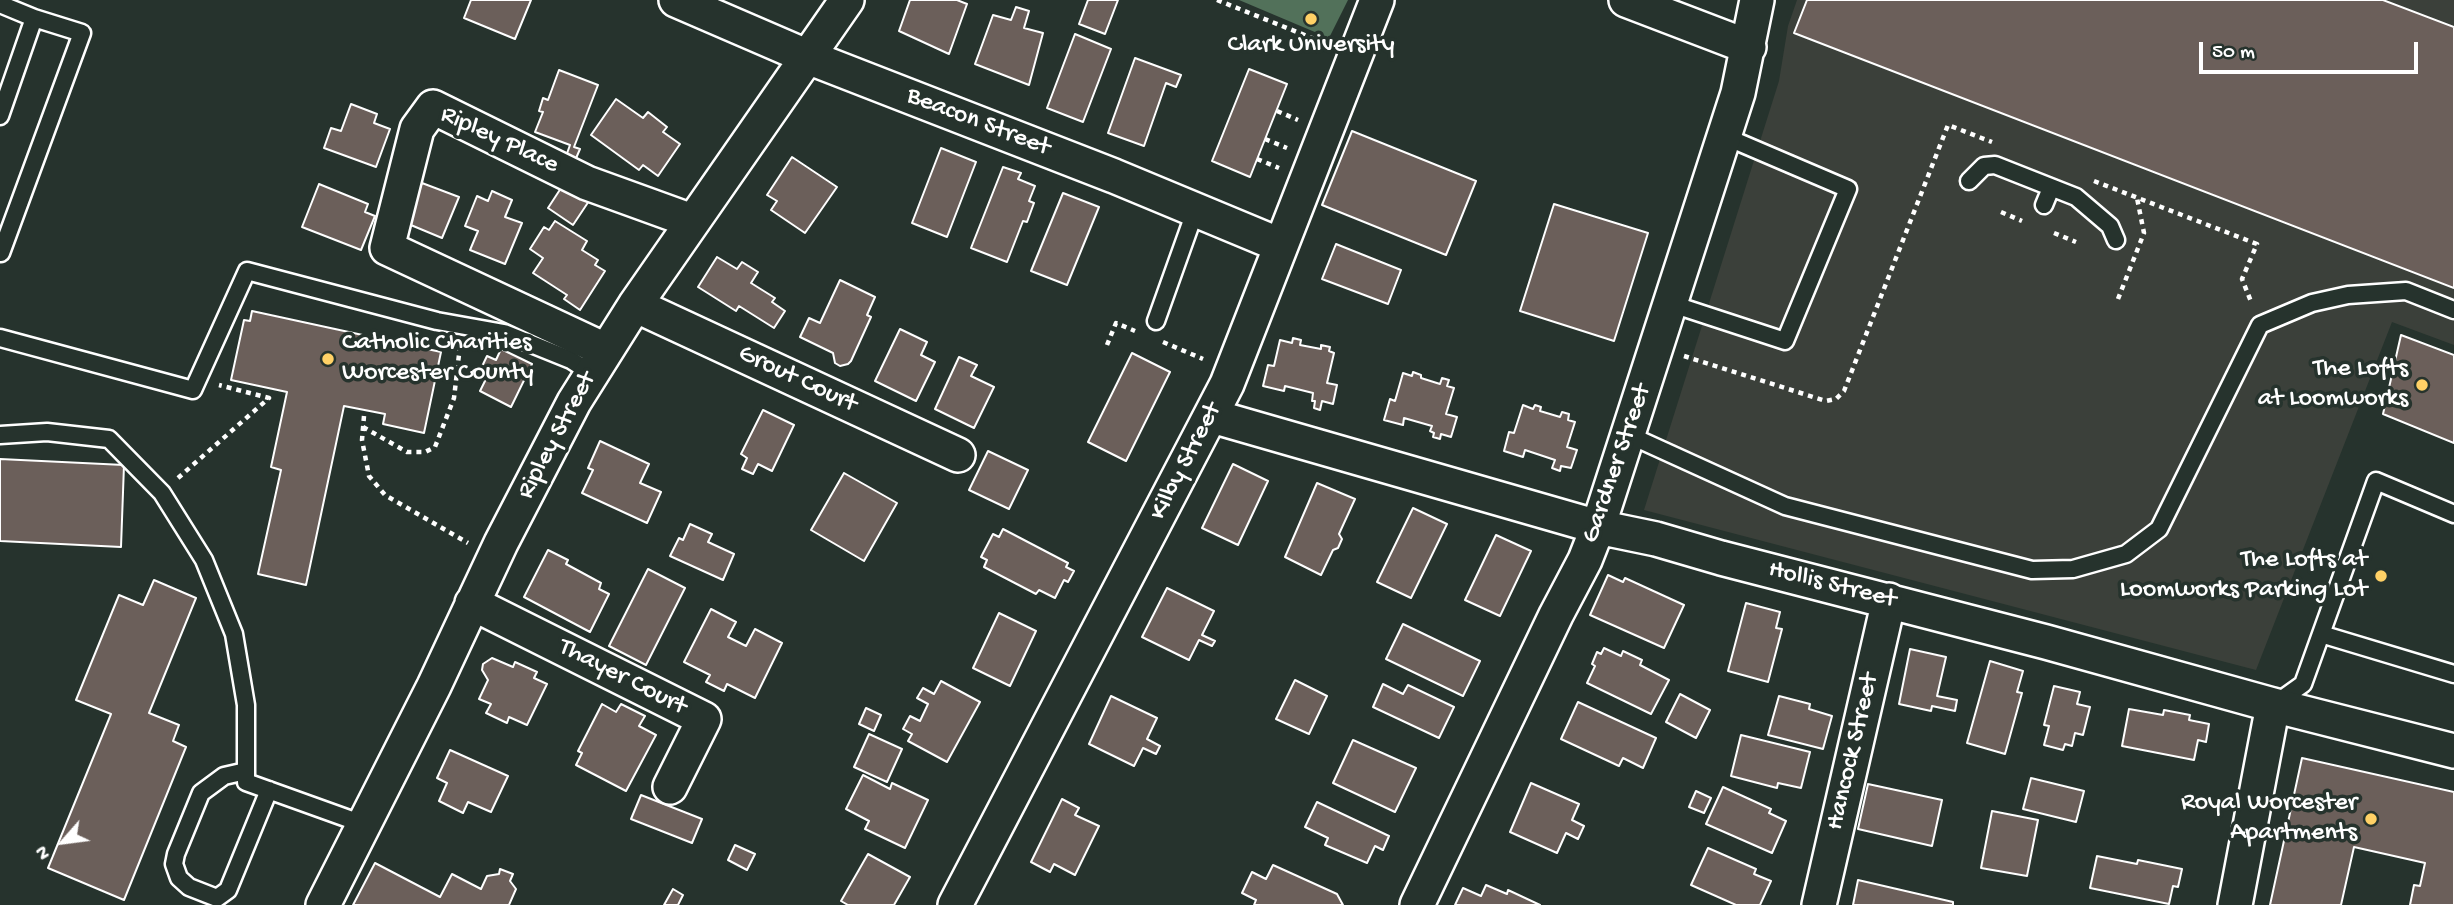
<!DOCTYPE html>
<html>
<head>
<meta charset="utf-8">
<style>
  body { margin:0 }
  #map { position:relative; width:2454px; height:905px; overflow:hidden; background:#26332d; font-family:"Gochi Hand",sans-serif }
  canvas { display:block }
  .north { position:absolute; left:28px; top:807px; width:70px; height:70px; -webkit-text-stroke:5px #26332d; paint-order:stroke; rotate:242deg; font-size:19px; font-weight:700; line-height:28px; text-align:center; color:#fff }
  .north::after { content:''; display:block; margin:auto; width:24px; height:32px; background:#fff; clip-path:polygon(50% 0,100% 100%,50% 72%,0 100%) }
  .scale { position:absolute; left:2199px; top:42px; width:219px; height:32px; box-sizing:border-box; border:4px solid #fff; border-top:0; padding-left:9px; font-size:21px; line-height:24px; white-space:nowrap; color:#fff; -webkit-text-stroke:5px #26332d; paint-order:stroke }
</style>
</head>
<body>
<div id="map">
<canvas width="2454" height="905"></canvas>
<div class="north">N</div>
<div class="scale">50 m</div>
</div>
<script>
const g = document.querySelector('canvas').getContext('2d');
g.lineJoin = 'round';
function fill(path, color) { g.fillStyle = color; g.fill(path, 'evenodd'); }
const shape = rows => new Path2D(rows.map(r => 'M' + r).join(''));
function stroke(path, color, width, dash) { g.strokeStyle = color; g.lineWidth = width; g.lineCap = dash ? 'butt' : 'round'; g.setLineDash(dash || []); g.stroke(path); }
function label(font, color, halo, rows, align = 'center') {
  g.font = font + ' "Gochi Hand",sans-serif'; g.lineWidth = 7; g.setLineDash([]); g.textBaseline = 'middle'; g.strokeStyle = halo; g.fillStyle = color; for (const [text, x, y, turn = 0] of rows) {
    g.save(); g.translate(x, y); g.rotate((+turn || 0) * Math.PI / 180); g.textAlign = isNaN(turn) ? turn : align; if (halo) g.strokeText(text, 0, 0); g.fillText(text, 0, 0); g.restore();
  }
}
fill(shape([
  [1797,0,2454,0,2454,345,2392,322,2256,670,1644,510,1779,81,1788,26]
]), '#3b403a');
fill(shape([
  [1239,0,1348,0,1329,38]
]), '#52715a');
const building = shape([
  [471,0,531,0,515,39,464,18,471,0],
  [910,0,957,0,967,4,949,54,899,31,910,0],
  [1088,0,1118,0,1105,34,1079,24,1088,0],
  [1807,0,2383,0,2454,27,2454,288,1794,33,1807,0],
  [1016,7,1029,11,1024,28,1043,33,1029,85,975,64,993,15,1011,20,1016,7],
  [1075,34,1111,49,1083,122,1047,108,1075,34],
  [1135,58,1181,75,1176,87,1166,83,1144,146,1108,133,1135,58],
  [1249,69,1287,84,1250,177,1212,161,1249,69],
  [559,70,598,85,574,147,580,149,574,163,565,159,570,145,535,132,543,112,539,111,543,98,548,100,559,70],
  [616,99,643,118,648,112,667,127,663,132,680,144,658,176,643,165,639,170,591,135,616,99],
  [351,104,377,114,374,123,390,129,376,167,324,148,331,128,341,131,351,104],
  [1352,131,1476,181,1446,255,1322,205,1352,131],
  [941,148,976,162,947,237,912,223,941,148],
  [792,157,837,187,805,233,771,210,777,201,767,195,792,157],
  [1003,167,1021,173,1018,179,1035,186,1029,201,1034,203,1027,222,1023,221,1007,262,971,248,1003,167],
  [422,183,459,197,442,238,406,223,422,183],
  [319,184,368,204,365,212,375,216,361,250,302,227,319,184],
  [563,185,589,201,573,225,548,208,563,185],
  [492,191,512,200,505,217,522,223,505,264,470,250,478,231,465,226,477,196,488,201,492,191],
  [1063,193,1099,207,1067,285,1031,271,1063,193],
  [1554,204,1648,233,1614,341,1520,311,1554,204],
  [555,221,587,241,582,250,598,260,595,265,605,271,580,310,564,299,567,295,533,273,543,258,530,249,544,227,549,230,555,221],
  [1336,244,1401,270,1388,304,1322,279,1336,244],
  [717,257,737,269,742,262,758,272,751,283,775,298,772,302,785,311,774,328,739,306,736,311,698,287,717,257],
  [840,280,875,297,867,315,871,317,851,361,848,364,840,366,835,363,833,353,800,337,809,318,820,323,840,280],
  [252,311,441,352,424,433,383,424,385,414,344,406,306,585,258,574,281,470,271,467,287,392,231,380,244,320,250,321,252,311],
  [900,329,927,342,921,355,935,362,916,401,875,381,900,329],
  [2401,335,2454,355,2454,443,2383,414,2401,335],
  [1293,338,1301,340,1300,345,1321,349,1321,345,1330,347,1329,351,1334,353,1327,383,1337,385,1333,404,1322,401,1320,410,1314,408,1315,401,1312,401,1313,393,1285,386,1284,391,1263,386,1268,365,1274,366,1280,340,1292,343,1293,338],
  [501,349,532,364,511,407,480,391,485,381,477,377,487,356,496,360,501,349],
  [1132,353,1170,372,1126,461,1088,442,1132,353],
  [959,357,977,365,971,376,994,387,974,428,935,409,959,357],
  [1413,372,1421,375,1421,378,1440,384,1442,378,1449,380,1447,386,1454,388,1446,414,1457,417,1451,437,1441,434,1440,439,1433,437,1434,433,1430,431,1432,426,1404,418,1403,425,1384,420,1390,399,1395,401,1403,373,1412,376,1413,372],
  [1523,405,1533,409,1535,405,1541,407,1540,411,1560,417,1562,412,1569,414,1568,420,1575,422,1567,447,1577,450,1571,468,1561,466,1560,471,1552,468,1555,460,1525,450,1523,457,1504,451,1509,432,1514,433,1523,405],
  [763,410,794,425,772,471,758,464,753,474,742,469,747,458,741,454,763,410],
  [600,441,649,464,640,483,661,492,647,523,582,493,593,470,588,468,600,441],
  [988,451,1028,470,1009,509,969,490,988,451],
  [0,459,124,465,121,547,0,541,0,459],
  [1233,464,1268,481,1238,545,1202,528,1233,464],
  [844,473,897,503,864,561,811,530,844,473],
  [1317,483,1355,499,1339,534,1342,539,1338,548,1333,550,1321,575,1285,557,1317,483],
  [1413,508,1447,524,1411,598,1377,582,1413,508],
  [690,524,712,534,708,542,734,554,723,580,670,556,679,538,683,540,690,524],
  [1003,529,1068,563,1066,567,1074,571,1068,582,1064,580,1055,598,1039,590,1036,594,984,567,987,560,981,557,993,534,999,537,1003,529],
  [1496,535,1531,551,1500,616,1465,600,1496,535],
  [548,550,568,560,566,564,601,583,599,589,609,594,590,632,524,597,548,550],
  [648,569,685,588,646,665,609,646,648,569],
  [1608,575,1623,582,1625,578,1684,605,1664,648,1590,615,1608,575],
  [154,580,196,598,149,713,179,725,173,741,186,747,124,900,48,868,111,714,76,700,119,595,143,605,154,580],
  [1167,588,1214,611,1202,635,1215,641,1212,646,1199,640,1189,660,1142,637,1167,588],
  [1746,603,1780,612,1776,628,1782,629,1768,682,1728,671,1746,603],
  [711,609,736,622,728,637,746,646,755,629,782,643,755,698,727,684,724,691,706,682,710,675,684,662,711,609],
  [999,613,1036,631,1010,686,973,668,999,613],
  [1403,624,1480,661,1463,696,1386,659,1403,624],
  [1604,648,1621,656,1623,651,1642,660,1640,665,1669,680,1651,714,1587,683,1595,666,1592,664,1597,652,1601,654,1604,648],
  [1910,649,1946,657,1937,696,1957,700,1955,711,1932,706,1931,711,1899,704,1910,649],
  [492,658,513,667,515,662,537,672,534,678,547,684,527,725,509,717,507,723,486,713,491,704,479,699,488,680,482,670,483,664,492,658],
  [1990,661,2023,671,2017,692,2022,693,2005,754,1967,743,1990,661],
  [1295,680,1327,696,1309,734,1276,719,1295,680],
  [941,681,980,702,947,762,908,741,912,734,903,729,910,716,920,721,928,704,917,698,923,688,934,694,941,681],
  [1383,684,1403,694,1408,685,1454,707,1439,738,1373,707,1383,684],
  [2054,686,2080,692,2077,704,2090,707,2083,735,2075,733,2072,746,2065,744,2063,750,2044,745,2049,726,2044,725,2054,686],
  [1680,694,1710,710,1696,738,1666,722,1680,694],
  [1111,696,1157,718,1147,739,1160,746,1156,754,1143,748,1134,766,1089,744,1111,696],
  [1779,696,1810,704,1809,709,1832,716,1823,749,1768,735,1779,696],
  [1578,702,1656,738,1643,768,1623,758,1619,766,1561,739,1578,702],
  [602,704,616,712,621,704,645,716,639,726,656,735,626,791,576,765,582,753,578,751,602,704],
  [866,708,881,715,874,731,859,724,866,708],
  [2129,709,2163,715,2164,710,2190,715,2189,720,2209,724,2206,742,2198,740,2194,760,2122,746,2129,709],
  [869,734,902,749,887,782,854,767,869,734],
  [1741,735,1810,752,1801,788,1778,783,1777,788,1731,776,1741,735],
  [1353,740,1416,768,1395,812,1333,783,1353,740],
  [450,750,508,776,491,812,468,802,463,813,439,801,447,783,437,778,450,750],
  [2302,758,2454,792,2454,905,2410,905,2414,885,2420,886,2425,863,2354,847,2341,905,2270,905,2302,758],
  [863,775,890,789,892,783,928,800,905,848,865,829,869,821,846,809,863,775],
  [2031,778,2084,791,2076,822,2023,809,2031,778],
  [1531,783,1579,804,1572,820,1584,826,1578,839,1566,833,1557,853,1510,832,1531,783],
  [1868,784,1942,800,1932,846,1858,829,1868,784],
  [1723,787,1771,809,1769,813,1786,821,1772,853,1706,824,1723,787],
  [1696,791,1711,798,1704,813,1689,807,1696,791],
  [641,795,702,819,692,843,631,819,641,795],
  [1062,799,1079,808,1075,815,1099,826,1075,875,1054,864,1050,872,1031,862,1062,799],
  [1317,802,1389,836,1383,850,1375,846,1367,863,1325,845,1328,838,1305,827,1317,802],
  [1992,811,2038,820,2027,876,1981,868,1992,811],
  [735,845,755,854,747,870,728,860,735,845],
  [1708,848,1756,869,1754,874,1771,881,1760,905,1736,905,1691,885,1708,848],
  [868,854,910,877,894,905,848,905,841,901,868,854],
  [2097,856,2137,864,2138,860,2182,869,2178,887,2173,886,2169,904,2090,888,2097,856],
  [375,863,440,897,452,874,481,889,487,876,499,874,500,869,513,874,510,881,516,889,509,905,353,905,375,863],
  [1273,865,1337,894,1343,905,1254,905,1256,900,1242,893,1252,872,1266,879,1273,865],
  [1858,880,1953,902,1953,905,1853,905,1858,880],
  [1486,885,1507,894,1508,890,1540,905,1455,905,1463,888,1481,896,1486,885],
  [673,889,683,895,678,905,664,905,673,889]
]);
fill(building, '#6b5f5a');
stroke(building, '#fff', 2);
const lane = shape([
  [0,4,34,18,0,116],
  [1969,181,1984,166,1995,165,2076,197,2110,226,2116,240],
  [2044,205,2051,188],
  [1,253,82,33,34,18],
  [1672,304,1785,341,1848,189,1724,136],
  [1156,321,1196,209],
  [0,338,193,390,247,271,437,321,504,333,571,360,591,373],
  [0,435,47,432,109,439,162,493,204,560,234,634,246,705,246,782,363,824],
  [1629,435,1785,506,2032,570,2073,569,2126,554,2159,529,2260,325,2312,303,2348,295,2406,291,2454,310],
  [2321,634,2454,674],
  [2275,704,2303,684,2376,481,2454,514],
  [246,771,224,776,201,793,176,854,174,864,179,878,189,887,217,898,228,890,269,790]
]);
const street = shape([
  [676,0,808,57,1114,176,1280,245],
  [1626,0,1749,47],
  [635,305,958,455],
  [605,350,387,248,417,129,433,107,587,183,692,221],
  [1212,416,1598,527,1656,539,1721,558,2046,642,2273,705,2454,751],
  [472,603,704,719,670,787],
  [323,905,434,686,501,543,574,402,635,305,847,0],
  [955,905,1227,384,1377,0],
  [1417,905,1556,615,1585,560,1598,527,1738,93,1757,0],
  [1819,905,1889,600],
  [2235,905,2273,705]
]);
stroke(lane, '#fff', 21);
stroke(street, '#fff', 38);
stroke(shape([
  [1217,0,1327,44],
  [1277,111,1298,120],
  [1265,139,1287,148],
  [1257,159,1279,168],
  [2094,181,2257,244,2242,279,2252,304],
  [2001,212,2022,221],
  [2054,233,2076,242],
  [2118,299,2144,233,2137,198],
  [1163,342,1203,359],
  [1107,345,1116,323,1135,331],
  [1684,356,1826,401,1836,399,1844,391,1948,125,1992,142],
  [364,416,362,440,369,476,385,495,468,543],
  [363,427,407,452,425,452,435,447,454,398,460,346],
  [178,478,269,398,219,385]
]), '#fff', 4.5, [5, 5]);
stroke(lane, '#26332d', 16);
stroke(street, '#26332d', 33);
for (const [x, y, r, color] of [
  [1311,19,7,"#ffd166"],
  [328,359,7,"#ffd166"],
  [2422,385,7,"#ffd166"],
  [2381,576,7,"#ffd166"],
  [2371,819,7,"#ffd166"]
]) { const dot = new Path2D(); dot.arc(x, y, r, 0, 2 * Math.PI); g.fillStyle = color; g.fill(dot); stroke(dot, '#26332d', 2.5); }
label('26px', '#fff', '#26332d', [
  ["Clark University",1311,46,"center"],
  ["Catholic Charities",342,344,"left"],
  ["Worcester County",342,374,"left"],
  ["The Lofts",2408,370],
  ["at Loomworks",2408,400],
  ["The Lofts at",2367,561],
  ["Loomworks Parking Lot",2367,591],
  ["Royal Worcester",2357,804],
  ["Apartments",2357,834]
], 'right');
label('26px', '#fff', '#26332d', [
  ["Beacon Street",978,123,21],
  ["Ripley Place",499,141,25],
  ["Grout Court",797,380,25],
  ["Ripley Street",558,436,-62],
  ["Kilby Street",1187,462,-63],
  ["Gardner Street",1618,464,-71],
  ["Hollis Street",1832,586,14],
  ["Thayer Court",622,678,27],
  ["Hancock Street",1854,752,-77]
]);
</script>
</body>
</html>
